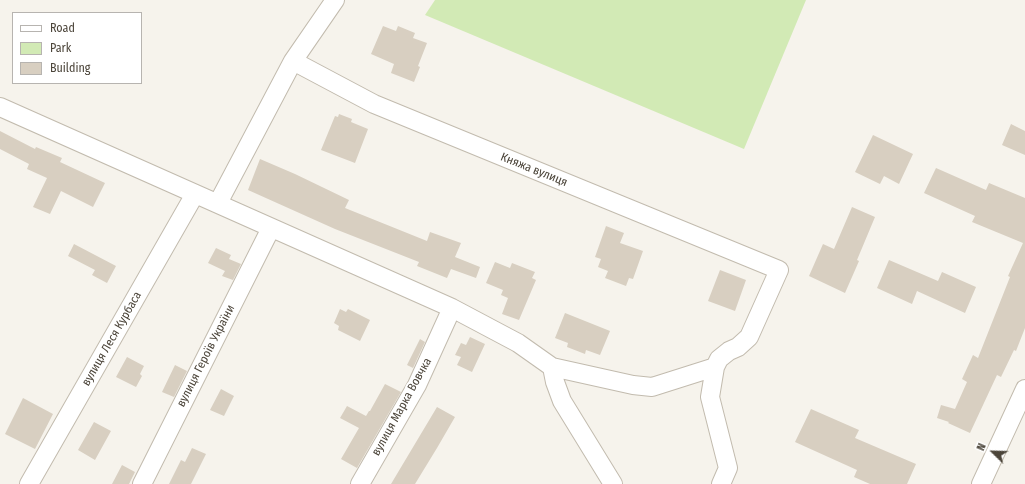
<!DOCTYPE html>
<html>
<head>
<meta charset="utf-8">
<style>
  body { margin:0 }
  #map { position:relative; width:1025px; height:484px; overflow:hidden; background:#f6f3ec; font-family:"Fira Sans Condensed",sans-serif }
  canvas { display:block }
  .legend { position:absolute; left:12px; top:12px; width:130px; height:72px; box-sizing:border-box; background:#fff; border:1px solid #b7b4b0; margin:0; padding:5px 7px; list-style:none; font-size:12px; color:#4b4439 }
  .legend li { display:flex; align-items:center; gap:8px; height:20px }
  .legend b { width:20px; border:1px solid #b7b4b0 }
  .north { position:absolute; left:973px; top:432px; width:40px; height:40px; -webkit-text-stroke:3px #fff; paint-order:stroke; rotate:293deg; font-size:11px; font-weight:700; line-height:16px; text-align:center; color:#4b4439 }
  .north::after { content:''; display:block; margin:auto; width:14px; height:18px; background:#4b4439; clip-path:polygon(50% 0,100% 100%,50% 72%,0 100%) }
</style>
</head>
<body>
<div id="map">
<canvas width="1025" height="484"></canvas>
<ul class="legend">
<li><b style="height:5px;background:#fff"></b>Road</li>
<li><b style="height:11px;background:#d2eab5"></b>Park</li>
<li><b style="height:11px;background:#d8cfc1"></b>Building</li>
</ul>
<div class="north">N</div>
</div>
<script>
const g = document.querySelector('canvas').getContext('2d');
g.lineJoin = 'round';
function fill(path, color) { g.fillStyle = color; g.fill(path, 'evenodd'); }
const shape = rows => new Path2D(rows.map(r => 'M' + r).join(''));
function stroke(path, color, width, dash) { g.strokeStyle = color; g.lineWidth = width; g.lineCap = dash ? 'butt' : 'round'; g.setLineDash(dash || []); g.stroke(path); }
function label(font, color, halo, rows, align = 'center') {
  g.font = font + ' "Fira Sans Condensed",sans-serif'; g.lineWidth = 4; g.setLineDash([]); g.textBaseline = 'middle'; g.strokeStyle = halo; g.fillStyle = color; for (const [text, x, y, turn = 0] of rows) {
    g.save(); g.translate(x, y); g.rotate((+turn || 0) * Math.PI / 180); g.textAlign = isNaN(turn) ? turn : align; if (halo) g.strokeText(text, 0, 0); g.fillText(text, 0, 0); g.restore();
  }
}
fill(shape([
  [435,0,806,0,744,149,425,15]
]), '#d2eab5');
fill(shape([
  [383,26,396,31,398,26,415,33,413,38,427,43,418,66,420,67,414,82,391,73,394,64,371,54],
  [339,114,352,119,351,122,368,129,355,163,321,150,335,116,338,117],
  [1011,124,1025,131,1025,155,1002,145],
  [0,131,35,149,36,147,62,158,60,162,105,183,93,207,61,191,50,214,33,207,47,178,27,169,29,164,0,149],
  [873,135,913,154,899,184,884,176,880,184,855,172],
  [260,159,295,174,349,200,345,208,427,241,430,232,461,243,455,257,480,267,476,278,451,269,447,278,417,266,419,262,335,229,248,190],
  [936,168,986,190,989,183,1025,198,1025,328,1016,351,1014,350,1001,377,997,375,970,433,948,423,949,422,937,418,941,405,955,409,967,382,962,379,973,355,978,358,1010,277,1008,276,1023,243,972,222,975,216,924,193],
  [852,207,875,217,857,260,859,261,845,293,809,276,823,244,834,249],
  [606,226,624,233,620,243,643,251,633,279,629,278,626,286,605,278,608,271,598,267,601,259,595,257],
  [74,244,116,266,107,283,92,275,95,270,68,256],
  [216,248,231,255,229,259,241,264,233,280,222,276,225,271,208,263],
  [889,260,938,281,942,272,976,287,965,313,917,291,912,304,877,288],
  [495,262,510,268,512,263,535,272,532,278,536,280,519,320,502,314,508,298,501,295,503,290,486,283],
  [720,270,746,280,735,311,708,301],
  [340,309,346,312,348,309,370,320,360,341,338,330,339,326,334,323],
  [565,313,610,331,600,355,586,350,585,354,567,347,568,343,555,338],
  [470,337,485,344,472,372,457,365,461,357,455,355,461,343,466,345],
  [420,339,425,342,413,368,407,365],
  [127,357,144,366,140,374,142,376,136,387,116,377],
  [175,365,187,371,174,397,162,392],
  [385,384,401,392,357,468,341,459,359,428,340,418,347,406,366,416,369,411,370,411],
  [221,389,234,396,224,416,210,410],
  [23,398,53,414,35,449,5,434],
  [437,407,455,417,437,448,415,484,391,484],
  [811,409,859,430,855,438,916,464,907,484,870,484,854,477,857,470,795,442],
  [94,422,111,431,95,460,78,450],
  [192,448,206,454,191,484,169,484,181,460,185,462],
  [122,465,135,472,129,484,112,484]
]), '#d8cfc1');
const minor = shape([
  [293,61,374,104,779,270,749,337,738,347,729,351,719,359,715,367,710,397,728,468,721,484],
  [0,107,452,308,518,343,552,367,555,382,562,401,613,484],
  [218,203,293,61,335,0],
  [552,367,633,385,652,387,715,367],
  [29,484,195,194],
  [142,484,271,228],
  [360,484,417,385,452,308],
  [981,484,1025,389]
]);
stroke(minor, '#c2bbae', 20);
stroke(minor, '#fff', 18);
label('12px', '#4b4439', '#fff', [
  ["Княжа вулиця",534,170,22],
  ["вулиця Леся Курбаса",112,339,-60],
  ["вулиця Героїв України",206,356,-63],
  ["вулиця Марка Вовчка",402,407,-61]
]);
</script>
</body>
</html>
